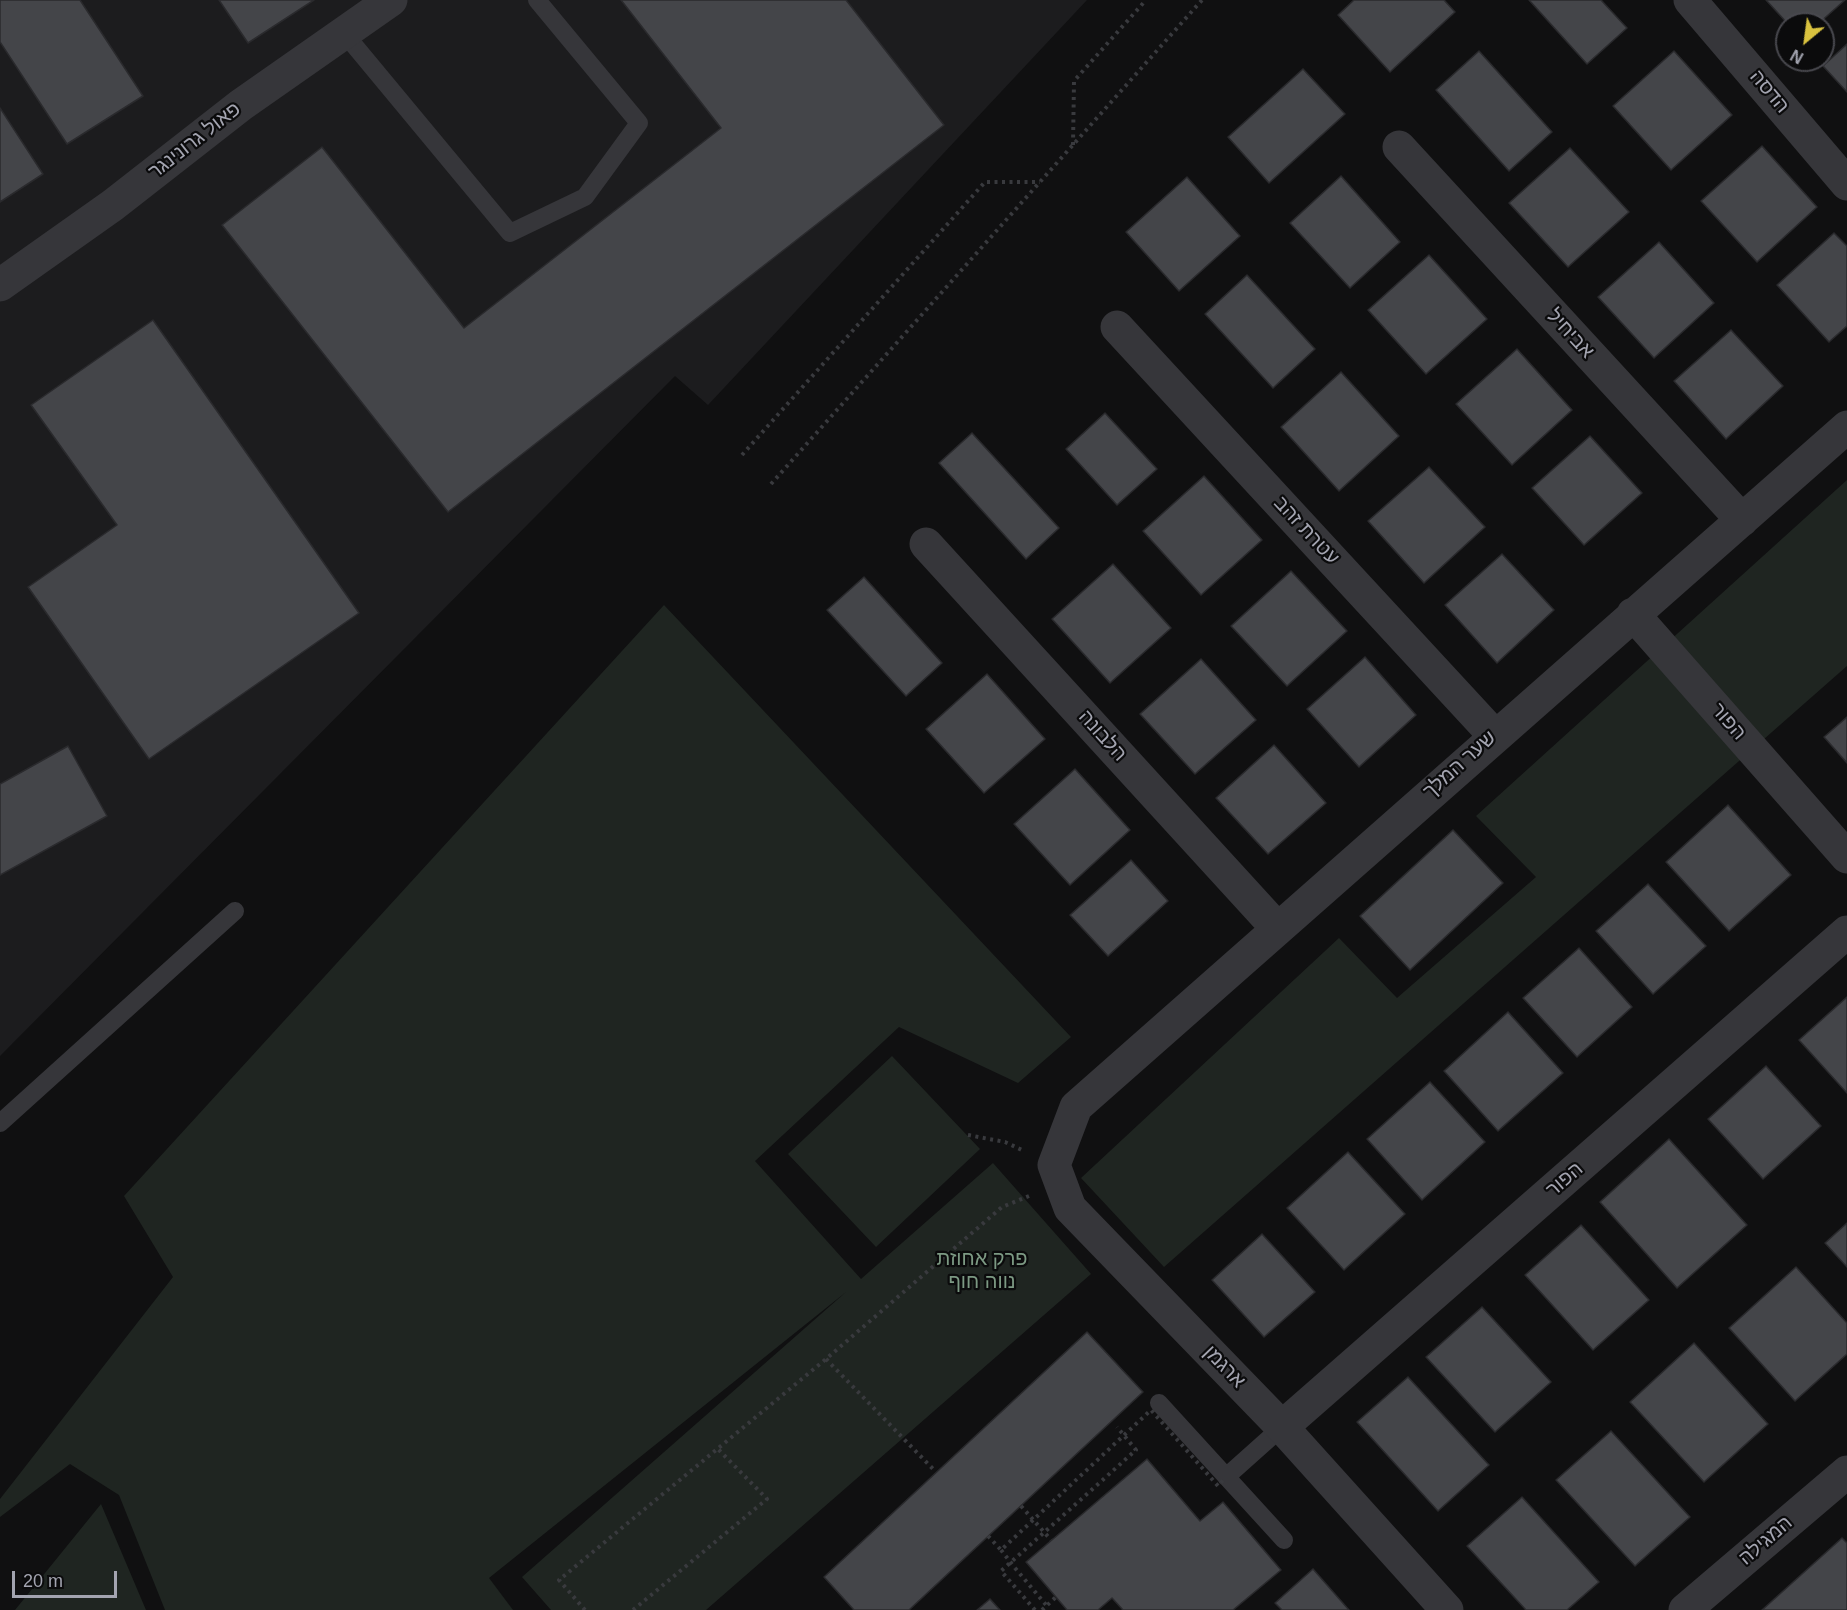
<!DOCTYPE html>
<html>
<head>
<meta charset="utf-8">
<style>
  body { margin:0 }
  #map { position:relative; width:1847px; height:1610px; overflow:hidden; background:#101011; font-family:Arial,sans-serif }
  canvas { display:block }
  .north { position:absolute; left:1775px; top:12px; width:60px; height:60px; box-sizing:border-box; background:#0b0b0c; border:2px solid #48484e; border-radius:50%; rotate:209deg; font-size:16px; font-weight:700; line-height:24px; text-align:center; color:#a3a4b0 }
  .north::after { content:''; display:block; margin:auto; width:21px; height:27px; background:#d9c23f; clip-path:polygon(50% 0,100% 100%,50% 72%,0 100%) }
  .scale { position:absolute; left:12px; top:1571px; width:105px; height:27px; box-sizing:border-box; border:3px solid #a3a4b0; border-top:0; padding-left:8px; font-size:18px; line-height:21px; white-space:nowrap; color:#a3a4b0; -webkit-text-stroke:4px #0b0b0c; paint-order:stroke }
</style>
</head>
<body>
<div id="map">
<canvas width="1847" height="1610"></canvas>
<div class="north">N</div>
<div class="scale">20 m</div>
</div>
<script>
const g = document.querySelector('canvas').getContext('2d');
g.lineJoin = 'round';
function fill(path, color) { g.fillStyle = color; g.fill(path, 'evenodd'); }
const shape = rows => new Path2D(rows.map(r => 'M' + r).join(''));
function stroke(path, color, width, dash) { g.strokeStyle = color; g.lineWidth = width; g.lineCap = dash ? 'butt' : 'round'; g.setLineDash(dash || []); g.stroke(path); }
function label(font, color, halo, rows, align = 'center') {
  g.font = font + ' Arial,"Noto Sans Hebrew",sans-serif'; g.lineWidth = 4.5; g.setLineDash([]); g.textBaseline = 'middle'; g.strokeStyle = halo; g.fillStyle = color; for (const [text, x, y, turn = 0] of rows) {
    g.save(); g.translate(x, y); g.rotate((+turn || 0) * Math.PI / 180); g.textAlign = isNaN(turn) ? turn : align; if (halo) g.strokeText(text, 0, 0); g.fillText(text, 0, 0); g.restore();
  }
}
fill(shape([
  [0,0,1087,0,708,405,675,376,0,1056]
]), '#1c1c1e');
fill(shape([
  [1847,480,1847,666,1164,1267,1081,1178,1339,938,1397,998,1536,877,1476,816],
  [664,605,1071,1037,1018,1083,899,1027,755,1161,861,1279,993,1163,1091,1274,706,1610,551,1610,522,1577,846,1292,489,1578,513,1610,165,1610,119,1495,70,1464,0,1517,0,1499,173,1277,124,1196],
  [892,1056,980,1149,876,1247,788,1154],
  [101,1504,146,1610,15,1610]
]), '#1f2521');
const building = shape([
  [0,0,80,0,143,96,67,144,0,42,0,0],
  [219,0,314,0,248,43,219,0],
  [621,0,846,0,944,125,448,512,222,225,322,147,464,328,721,128,621,0],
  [1354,0,1444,0,1455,12,1390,72,1338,15,1354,0],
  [1529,0,1601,0,1627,28,1587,64,1529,0],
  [1766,0,1845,0,1818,24,1788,24,1766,0],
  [1847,44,1847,92,1823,66,1847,44],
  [1479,51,1552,132,1509,171,1436,90,1479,51],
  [1674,51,1732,115,1671,170,1613,106,1674,51],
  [1303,69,1345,114,1269,183,1228,137,1303,69],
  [0,108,43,174,0,202,0,108],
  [1762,146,1817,207,1757,262,1701,201,1762,146],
  [1570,148,1629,212,1568,267,1509,203,1570,148],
  [1341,176,1400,242,1350,288,1290,223,1341,176],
  [1187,177,1240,236,1179,291,1126,232,1187,177],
  [1834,233,1847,246,1847,326,1829,342,1777,285,1834,233],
  [1659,242,1714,303,1654,358,1598,297,1659,242],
  [1429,255,1487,319,1426,374,1368,310,1429,255],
  [1247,275,1315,349,1273,388,1205,314,1247,275],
  [153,320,359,613,149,759,28,587,117,525,31,405,153,320],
  [1731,330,1783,386,1726,439,1674,381,1731,330],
  [1517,349,1572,410,1512,465,1456,404,1517,349],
  [1341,372,1399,436,1339,491,1281,427,1341,372],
  [1105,413,1157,469,1117,505,1066,449,1105,413],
  [972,433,1059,528,1026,559,939,463,972,433],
  [1590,436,1642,493,1584,545,1532,488,1590,436],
  [1429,467,1485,527,1424,583,1368,521,1429,467],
  [1204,476,1262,540,1201,595,1143,531,1204,476],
  [1502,554,1554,610,1497,663,1445,605,1502,554],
  [1113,564,1171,628,1110,683,1052,619,1113,564],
  [1291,571,1347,631,1287,686,1231,626,1291,571],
  [864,577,942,663,906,696,827,610,864,577],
  [1365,657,1416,715,1359,767,1307,709,1365,657],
  [1201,659,1256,720,1195,774,1140,714,1201,659],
  [987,674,1045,739,984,793,926,729,987,674],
  [1847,717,1847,763,1824,737,1847,717],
  [1274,745,1326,803,1268,854,1216,798,1274,745],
  [68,746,107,816,0,875,0,784,68,746],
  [1075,769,1130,830,1070,885,1014,824,1075,769],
  [1728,805,1791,875,1729,931,1666,862,1728,805],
  [1453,830,1503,883,1410,970,1360,916,1453,830],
  [1131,860,1168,901,1108,956,1070,915,1131,860],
  [1648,884,1706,946,1653,994,1596,931,1648,884],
  [1579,948,1632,1007,1577,1057,1523,998,1579,948],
  [1847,997,1847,1093,1799,1040,1847,997],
  [1508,1012,1563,1073,1498,1131,1444,1071,1508,1012],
  [1766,1066,1821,1126,1763,1179,1708,1119,1766,1066],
  [1430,1082,1485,1142,1422,1200,1367,1139,1430,1082],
  [1669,1139,1747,1225,1677,1288,1600,1202,1669,1139],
  [1348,1152,1405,1214,1344,1270,1287,1208,1348,1152],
  [1847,1223,1847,1267,1825,1243,1847,1223],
  [1581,1225,1649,1300,1593,1350,1525,1275,1581,1225],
  [1262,1234,1315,1292,1264,1337,1212,1280,1262,1234],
  [1796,1267,1847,1323,1847,1354,1795,1401,1729,1328,1796,1267],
  [1482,1307,1551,1382,1495,1432,1426,1357,1482,1307],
  [1087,1332,1143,1392,909,1610,854,1610,824,1577,1087,1332],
  [1694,1343,1768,1424,1704,1482,1630,1402,1694,1343],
  [1408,1377,1489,1465,1438,1511,1357,1422,1408,1377],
  [1611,1431,1690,1517,1635,1566,1556,1480,1611,1431],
  [1147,1459,1200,1521,1223,1502,1281,1570,1233,1610,1123,1610,1112,1598,1098,1610,1067,1610,1026,1562,1147,1459],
  [1522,1497,1599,1582,1567,1610,1526,1610,1467,1546,1522,1497],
  [1842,1538,1847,1543,1847,1610,1762,1610,1842,1538],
  [1313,1569,1349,1610,1282,1610,1275,1603,1313,1569],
  [990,1599,1000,1610,977,1610,990,1599]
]);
fill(building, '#444549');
stroke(building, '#2a2a2d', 1.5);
stroke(shape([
  [1073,145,1074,81,1146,0],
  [742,455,985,182,1040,182],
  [771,484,1202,0],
  [968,1135,1005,1142,1024,1151],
  [826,1359,935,1471],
  [1021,1506,1051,1540],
  [1015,1568,1047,1606],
  [585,1610,559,1580,826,1359,1002,1207,1029,1196],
  [633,1610,767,1499,716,1447],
  [1035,1610,1001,1571,1136,1450,1117,1427],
  [1042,1610,1056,1597]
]), '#393a3e', 4, [3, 4.5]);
stroke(shape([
  [344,33,510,233,585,197,639,123,537,0],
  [0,1123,235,911],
  [1159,1403,1284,1540],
  [1226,1477,1282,1427]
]), '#36363a', 18);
stroke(shape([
  [1690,0,1847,184],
  [1399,147,1742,520],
  [0,285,113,205,241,105,391,0],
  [1117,327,1494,735],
  [926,544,1277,928],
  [1633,614,1847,857],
  [1282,1427,1847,932],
  [1447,1610,1282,1427,1070,1208,1054,1165,1076,1107,1847,427],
  [1685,1610,1847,1472]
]), '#36363a', 33);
stroke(shape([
  [988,1536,1001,1550,1151,1410,1218,1486,1226,1477],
  [1001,1550,1015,1568]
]), '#393a3e', 4, [3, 4.5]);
label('20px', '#a3a4b0', '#0b0b0c', [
  ["הדסה",1769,92,50],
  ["פאול גרונינגר",195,141,-38],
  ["אביחיל",1570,334,47],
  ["עטרת זהב",1306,531,47],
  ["הפור",1728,722,49],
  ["הלבונה",1102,736,48],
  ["שער המלך",1460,765,-42],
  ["הפור",1565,1180,-41],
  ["ארגמן",1224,1367,46],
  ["המגילה",1766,1541,-41]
]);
label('20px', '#7c9983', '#0b0b0c', [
  ["פרק אחוזת",982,1259],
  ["נווה חוף",982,1282]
]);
</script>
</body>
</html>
